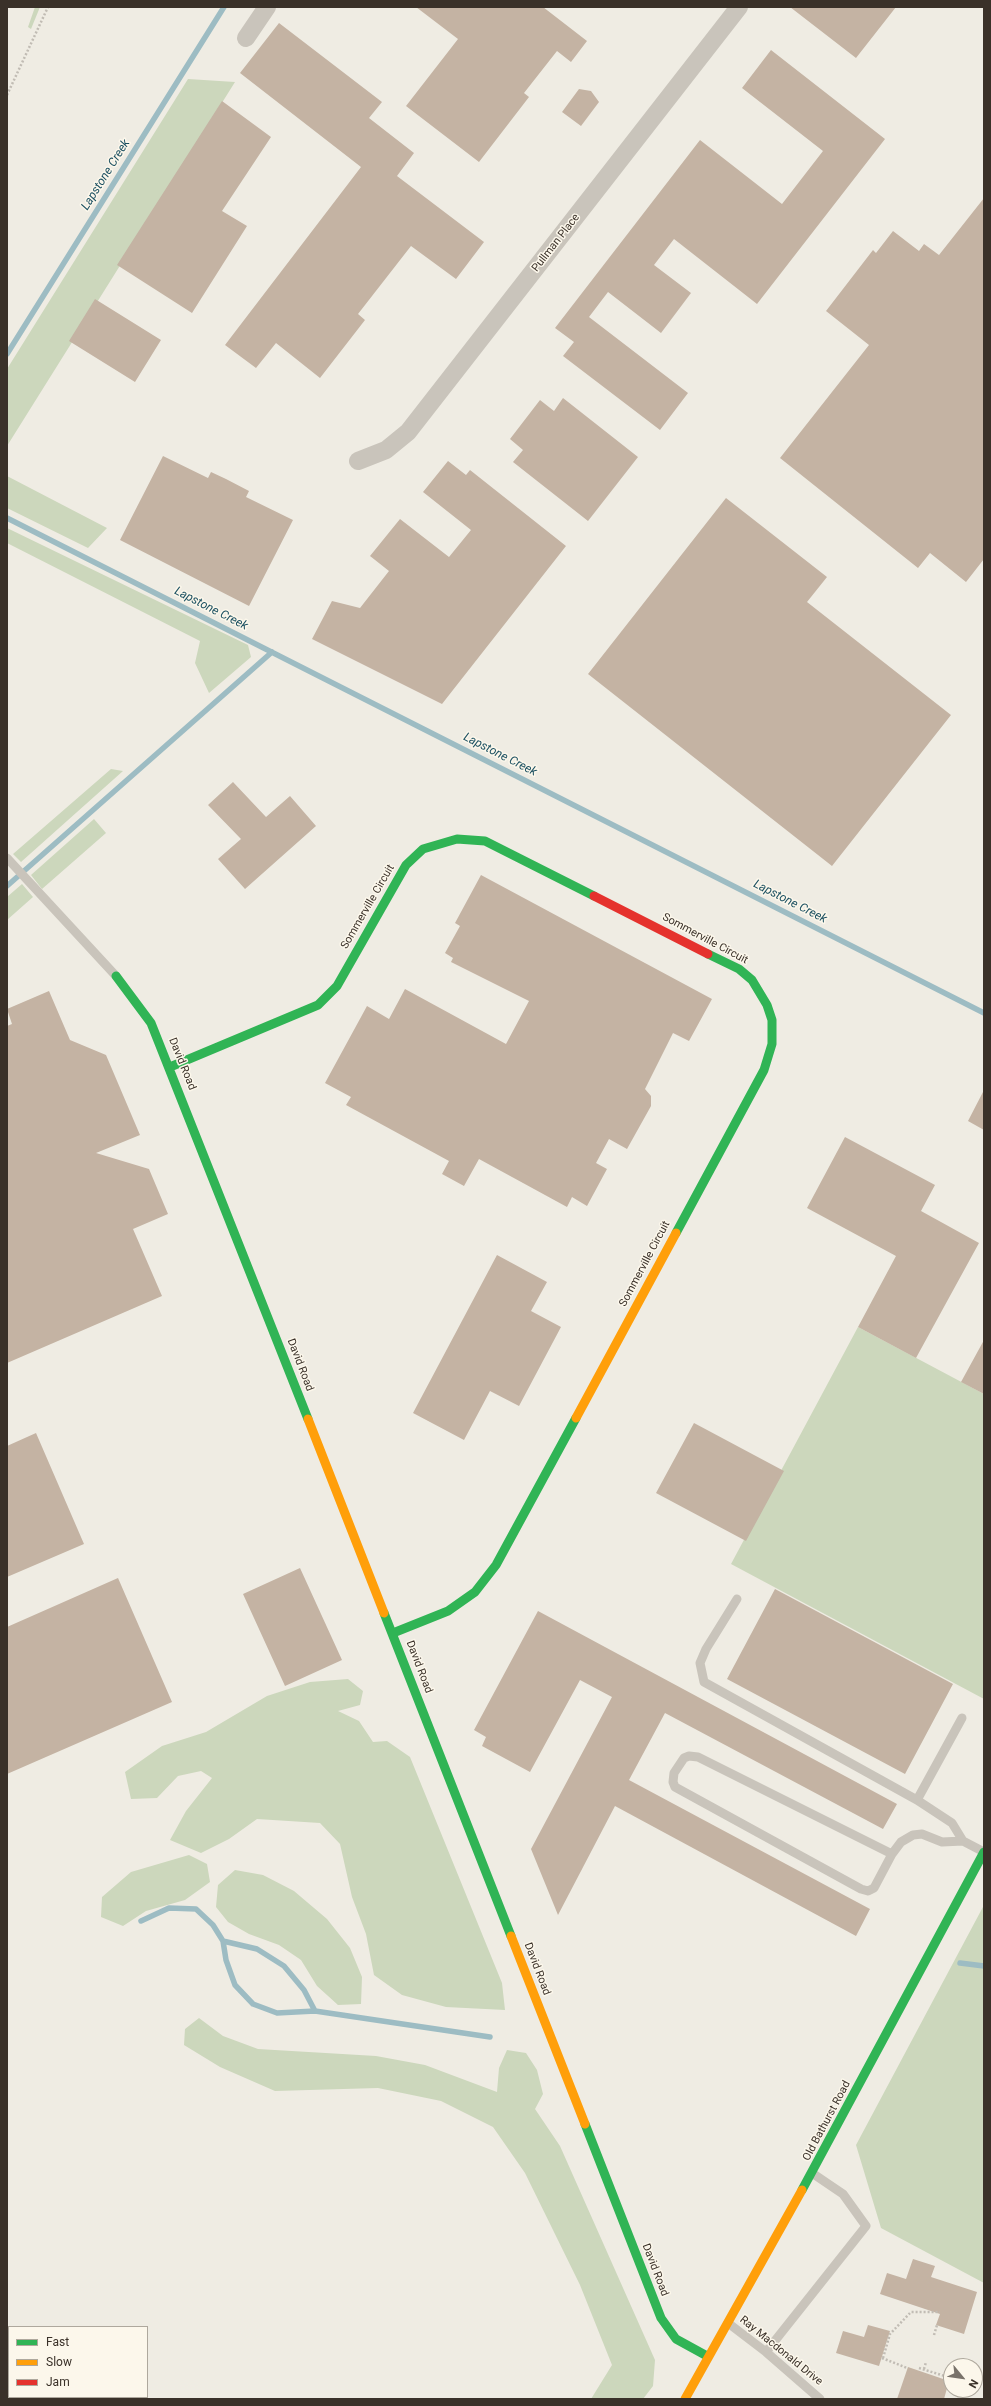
<!DOCTYPE html>
<html>
<head>
<meta charset="utf-8">
<style>
  body { margin:0 }
  #map { position:relative; width:991px; height:2406px; overflow:hidden; background:#efece3; font-family:Roboto,sans-serif }
  canvas { display:block }
  .frame { position:absolute; inset:0; border:8px solid #3a3129; pointer-events:none }
  .legend { position:absolute; left:8px; top:2326px; width:140px; height:72px; box-sizing:border-box; background:#fcf7eb; border:1px solid #aea89d; margin:0; padding:5px 7px; list-style:none; font-size:12px; color:#3a3129 }
  .legend li { display:flex; align-items:center; gap:8px; height:20px }
  .legend b { width:20px; border:1px solid #aea89d }
  .north { position:absolute; left:943px; top:2358px; width:40px; height:40px; box-sizing:border-box; background:#fcf7eb; border:1px solid #aea89d; border-radius:50%; rotate:119deg; font-size:11px; font-weight:700; line-height:16px; text-align:center; color:#3a3129 }
  .north::after { content:''; display:block; margin:auto; width:14px; height:18px; background:#79726a; clip-path:polygon(50% 0,100% 100%,50% 72%,0 100%) }
</style>
</head>
<body>
<div id="map">
<canvas width="991" height="2406"></canvas>
<div class="frame"></div>
<ul class="legend">
<li><b style="height:5px;background:#30b455"></b>Fast</li>
<li><b style="height:5px;background:#ff9f0a"></b>Slow</li>
<li><b style="height:5px;background:#e5322d"></b>Jam</li>
</ul>
<div class="north">N</div>
</div>
<script>
const g = document.querySelector('canvas').getContext('2d');
g.lineJoin = 'round';
function fill(path, color) { g.fillStyle = color; g.fill(path, 'evenodd'); }
const shape = rows => new Path2D(rows.map(r => 'M' + r).join(''));
function stroke(path, color, width, dash) { g.strokeStyle = color; g.lineWidth = width; g.lineCap = dash ? 'butt' : 'round'; g.setLineDash(dash || []); g.stroke(path); }
function label(font, color, halo, rows, align = 'center') {
  g.font = font + ' Roboto,sans-serif'; g.lineWidth = 3; g.setLineDash([]); g.textBaseline = 'middle'; g.strokeStyle = halo; g.fillStyle = color; for (const [text, x, y, turn = 0] of rows) {
    g.save(); g.translate(x, y); g.rotate((+turn || 0) * Math.PI / 180); g.textAlign = isNaN(turn) ? turn : align; if (halo) g.strokeText(text, 0, 0); g.fillText(text, 0, 0); g.restore();
  }
}
fill(shape([
  [35,7,40,7,31,29,28,27],
  [188,79,235,82,7,446,7,369],
  [7,476,107,528,88,548,7,508],
  [7,528,248,645,251,657,209,693,195,663,200,641,7,543],
  [111,769,123,771,21,862,13,854],
  [94,819,106,833,42,889,31,875],
  [22,884,33,897,7,920,7,897],
  [858,1327,984,1394,984,1699,731,1564],
  [348,1679,363,1691,360,1705,338,1711,359,1721,373,1742,387,1741,410,1757,502,1983,505,2010,446,2007,402,1995,374,1975,366,1934,352,1897,340,1844,320,1823,257,1819,229,1839,201,1853,170,1840,186,1811,212,1778,201,1771,178,1776,157,1798,131,1799,125,1772,162,1746,206,1732,267,1696,310,1682],
  [189,1855,207,1864,210,1882,185,1900,146,1911,123,1926,101,1917,102,1897,131,1872],
  [235,1870,263,1875,294,1891,327,1919,350,1948,362,1977,361,2004,338,2005,317,1986,301,1960,279,1945,249,1934,228,1922,216,1907,218,1885],
  [984,1905,984,2283,881,2228,856,2145],
  [199,2018,223,2036,258,2049,376,2056,425,2065,497,2092,499,2068,507,2050,526,2053,537,2070,543,2094,535,2109,560,2146,655,2360,653,2386,643,2399,591,2399,612,2365,580,2285,525,2173,493,2127,441,2101,378,2088,275,2091,220,2067,184,2045,185,2029]
]), '#ccd7bc');
stroke(shape([
  [7,354,224,7],
  [7,518,984,1013],
  [7,886,272,652],
  [141,1921,169,1908,196,1909,213,1925,223,1941,226,1960,235,1985,253,2004,277,2013,315,2011,490,2037],
  [223,1941,257,1949,284,1966,304,1990,315,2011],
  [960,1963,984,1966]
]), '#9dbcc3', 5.5);
fill(shape([
  [416,7,543,7,587,41,571,62,557,51,524,93,529,97,479,162,406,106,458,39],
  [790,7,896,7,856,58],
  [279,23,382,102,369,118,414,153,397,176,484,242,456,279,411,246,358,314,365,320,320,378,276,343,256,368,225,345,361,167,240,73],
  [771,50,885,139,757,304,674,239,654,265,691,293,661,333,608,292,589,317,688,393,660,430,563,356,574,342,555,328,700,140,782,204,823,151,742,88],
  [579,89,591,91,599,102,581,126,562,112],
  [222,101,271,137,222,211,247,226,192,313,117,265],
  [984,198,984,559,966,582,930,553,918,568,780,458,869,345,826,311,873,250,876,253,893,231,919,251,924,244,939,255],
  [95,299,161,340,135,382,69,341],
  [563,398,638,457,588,521,513,462,523,450,510,439,540,400,554,411],
  [163,456,208,478,211,472,226,479,249,491,246,497,293,520,249,606,120,540],
  [448,461,466,475,470,470,566,546,442,704,312,639,332,601,360,608,389,571,370,556,400,519,449,557,471,530,423,492],
  [726,498,827,577,807,602,951,715,832,866,588,674],
  [233,782,266,817,290,796,316,826,245,889,218,859,241,839,208,805],
  [481,875,712,999,689,1041,673,1033,645,1089,651,1096,651,1106,627,1149,609,1139,596,1163,607,1169,587,1206,572,1197,567,1207,479,1159,464,1186,442,1174,449,1161,346,1105,351,1097,325,1083,367,1006,389,1019,405,989,506,1044,529,1001,451,962,453,958,445,953,460,926,455,923],
  [49,991,70,1040,106,1055,140,1135,96,1153,149,1169,168,1214,133,1229,162,1296,7,1363,7,1026,12,1024,7,1009],
  [984,1090,984,1130,968,1121],
  [845,1137,935,1185,921,1211,979,1243,916,1358,858,1327,896,1256,807,1208],
  [497,1255,547,1282,531,1311,561,1327,519,1406,490,1391,464,1440,413,1413],
  [984,1340,984,1394,961,1382],
  [694,1423,784,1471,746,1541,656,1493],
  [36,1433,84,1544,7,1577,7,1446],
  [300,1568,342,1660,285,1686,243,1594],
  [118,1578,172,1702,7,1774,7,1627],
  [775,1589,953,1684,905,1774,727,1679],
  [538,1611,897,1804,883,1829,665,1713,629,1780,870,1909,856,1936,615,1806,558,1915,531,1849,612,1697,580,1680,530,1772,482,1746,486,1737,474,1730],
  [913,2259,935,2266,931,2277,977,2292,964,2334,936,2325,940,2314,880,2294,887,2273,906,2279],
  [868,2325,890,2331,879,2366,836,2353,843,2331,864,2337],
  [908,2367,949,2381,944,2399,897,2399]
]), '#c4b3a3');
stroke(shape([
  [7,95,48,7],
  [934,2335,937,2325],
  [882,2358,907,2368],
  [883,2358,890,2334,911,2312,940,2312],
  [919,2368,951,2378],
  [924,2369,926,2362]
]), '#c1bcb4', 2.5, [2, 2]);
stroke(shape([
  [7,858,116,976],
  [737,1599,706,1649,700,1663,704,1682,917,1800],
  [962,1718,917,1800,952,1823,963,1841],
  [892,1854,698,1757,689,1756,684,1758,674,1773,673,1782,675,1787,861,1889,868,1891,874,1888,892,1854,901,1842,913,1835,922,1834,942,1842,963,1841,984,1852],
  [728,2323,766,2352,820,2399],
  [766,2352,866,2226,843,2194,812,2173]
]), '#c9c4bb', 9);
stroke(shape([
  [246,38,267,7],
  [358,461,386,450,408,432,739,7]
]), '#c9c4bb', 18);
stroke(shape([
  [116,976,151,1023,308,1419],
  [170,1067,318,1005,337,986,406,865,423,849,457,839,485,841,594,896],
  [676,1233,764,1070,772,1044,772,1020,767,1005,752,980,739,969,708,954],
  [384,1613,511,1936],
  [393,1633,448,1611,475,1592,496,1565,576,1418],
  [585,2124,661,2318,676,2339,707,2356],
  [802,2190,984,1852]
]), '#30b455', 9);
stroke(shape([
  [576,1418,676,1233],
  [308,1419,384,1613],
  [511,1936,585,2124],
  [685,2399,802,2190]
]), '#ff9f0a', 9);
stroke(shape([
  [594,896,708,954]
]), '#e5322d', 9);
label('11px', '#3a3129', '#fcf7eb', [
  ["Pullman Place",556,243,-52],
  ["Sommerville Circuit",368,907,-60],
  ["Sommerville Circuit",705,939,28],
  ["David Road",182,1064,68],
  ["Sommerville Circuit",645,1264,-62],
  ["David Road",300,1365,69],
  ["David Road",419,1667,69],
  ["David Road",537,1969,69],
  ["Old Bathurst Road",827,2121,-62],
  ["David Road",655,2270,69],
  ["Ray Macdonald Drive",781,2351,39]
]);
label('italic 12px', '#1a4f60', '#fcf7eb', [
  ["Lapstone Creek",106,175,-58],
  ["Lapstone Creek",211,609,27],
  ["Lapstone Creek",500,755,27],
  ["Lapstone Creek",790,902,27]
]);
</script>
</body>
</html>
